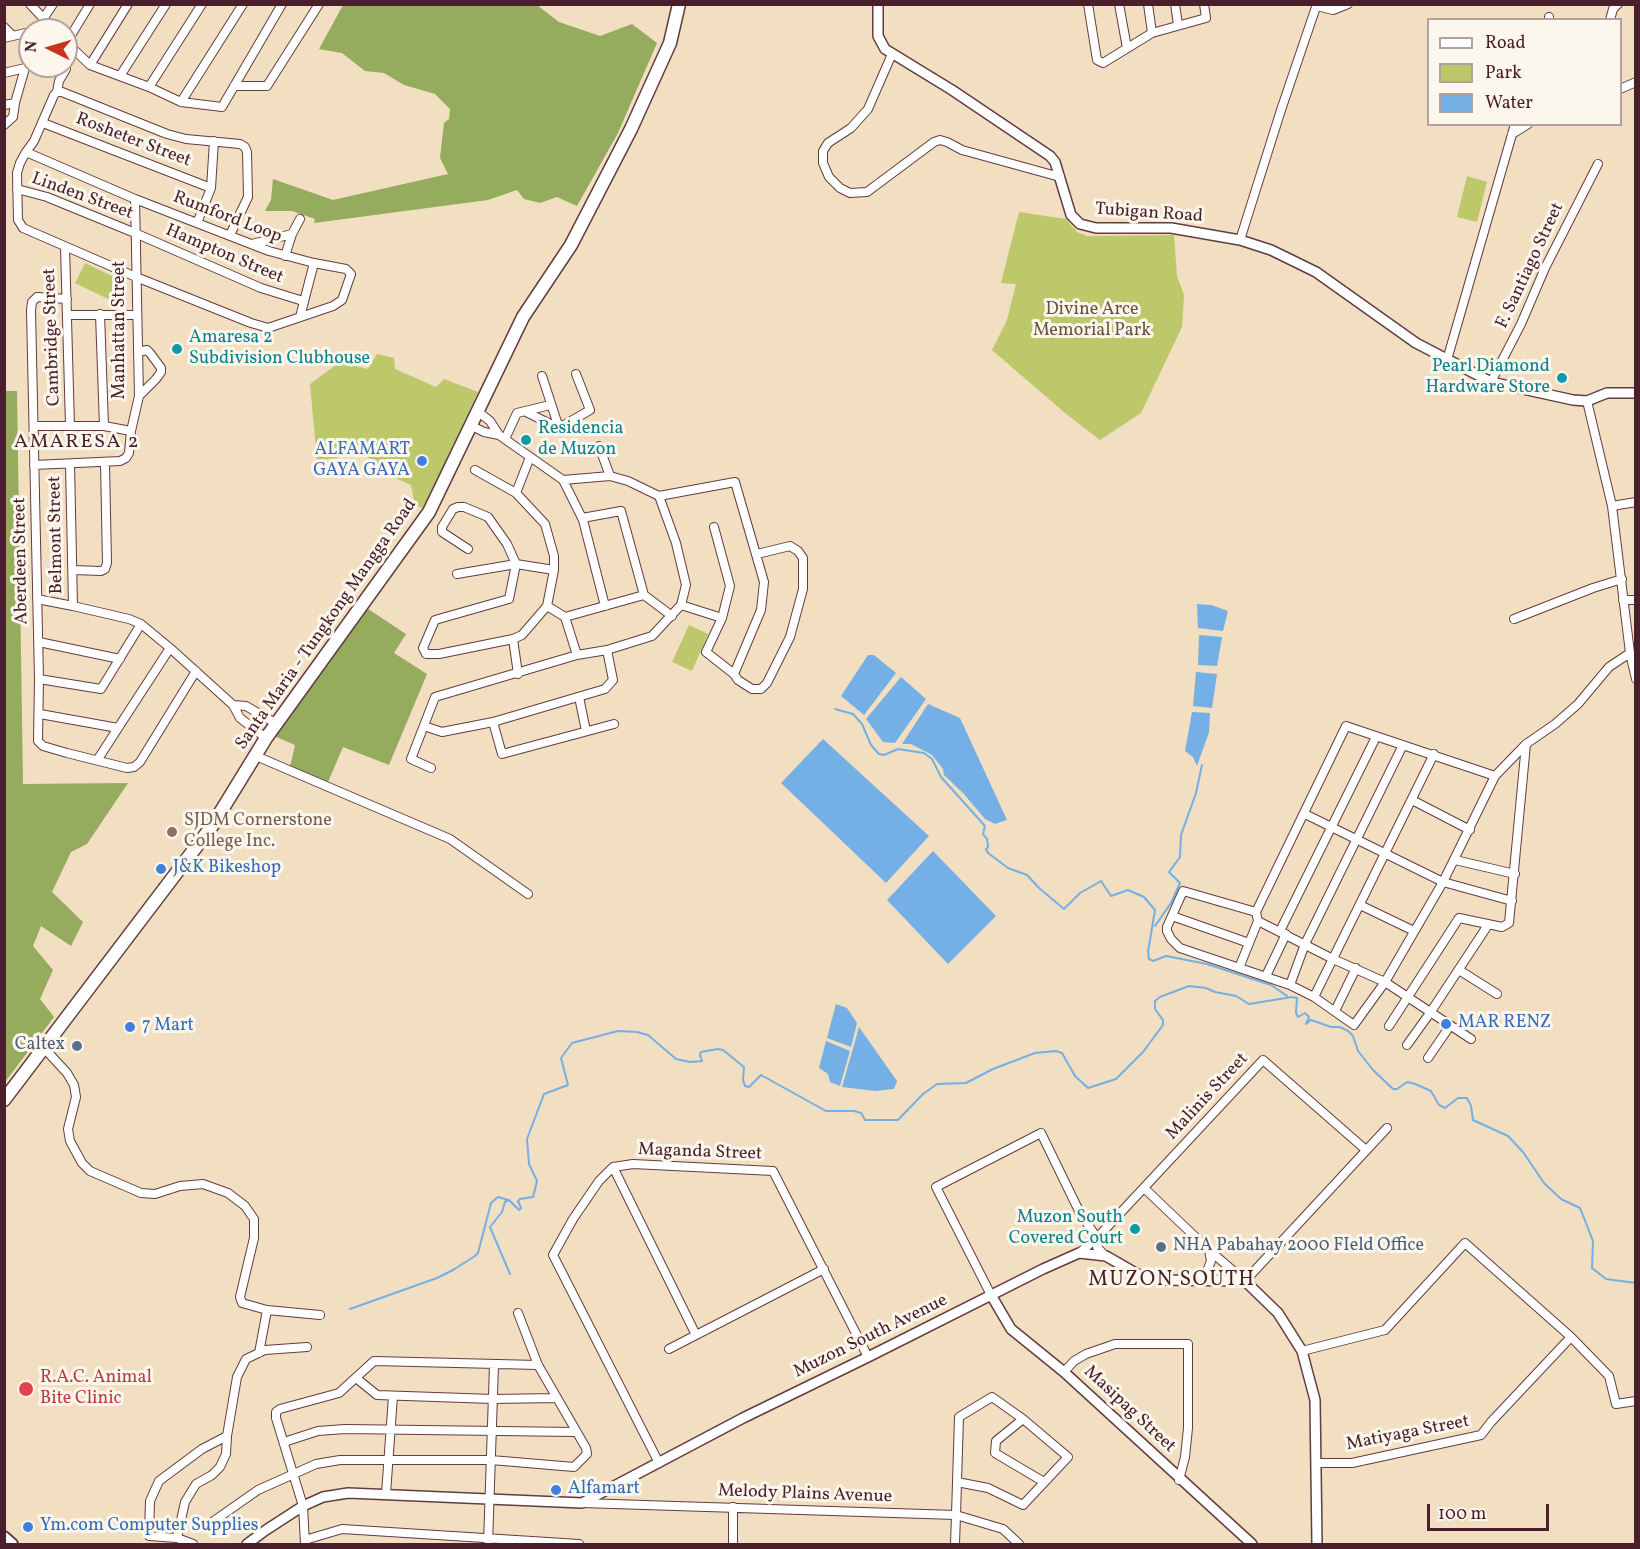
<!DOCTYPE html>
<html>
<head>
<meta charset="utf-8">
<style>
  body { margin:0 }
  #map { position:relative; width:1640px; height:1549px; overflow:hidden; background:#f2dec0; font-family:Vollkorn,serif }
  canvas { display:block }
  .frame { position:absolute; inset:0; border:6px solid #4a1f2b; pointer-events:none }
  .legend { position:absolute; left:1427px; top:18px; width:195px; height:108px; box-sizing:border-box; background:#fbf7ec; border:2px solid #b4a19f; margin:0; padding:8px 10px; list-style:none; font-size:18px; color:#4a1f2b }
  .legend li { display:flex; align-items:center; gap:12px; height:30px }
  .legend b { width:30px; border:2px solid #b4a19f }
  .north { position:absolute; left:18px; top:18px; width:60px; height:60px; box-sizing:border-box; background:#fbf7ec; border:2px solid #b4a19f; border-radius:50%; rotate:275deg; font-size:16px; font-weight:700; line-height:24px; text-align:center; color:#4a1f2b }
  .north::after { content:''; display:block; margin:auto; width:21px; height:27px; background:#c8321e; clip-path:polygon(50% 0,100% 100%,50% 72%,0 100%) }
  .scale { position:absolute; left:1427px; top:1504px; width:122px; height:27px; box-sizing:border-box; border:3px solid #4a1f2b; border-top:0; padding-left:8px; font-size:18px; line-height:21px; white-space:nowrap; color:#4a1f2b; -webkit-text-stroke:4px #fbf7ec; paint-order:stroke }
</style>
</head>
<body>
<div id="map">
<canvas width="1640" height="1549"></canvas>
<div class="frame"></div>
<ul class="legend">
<li><b style="height:8px;background:#fff"></b>Road</li>
<li><b style="height:16px;background:#bcc86a"></b>Park</li>
<li><b style="height:16px;background:#74b0e5"></b>Water</li>
</ul>
<div class="north">N</div>
<div class="scale">100 m</div>
</div>
<script>
const g = document.querySelector('canvas').getContext('2d');
g.lineJoin = 'round';
function fill(path, color) { g.fillStyle = color; g.fill(path, 'evenodd'); }
const shape = rows => new Path2D(rows.map(r => 'M' + r).join(''));
function stroke(path, color, width, dash) { g.strokeStyle = color; g.lineWidth = width; g.lineCap = dash ? 'butt' : 'round'; g.setLineDash(dash || []); g.stroke(path); }
function label(font, color, halo, rows, align = 'center') {
  g.font = font + ' Vollkorn,serif'; g.lineWidth = 6; g.setLineDash([]); g.textBaseline = 'middle'; g.strokeStyle = halo; g.fillStyle = color; for (const [text, x, y, turn = 0] of rows) {
    g.save(); g.translate(x, y); g.rotate((+turn || 0) * Math.PI / 180); g.textAlign = isNaN(turn) ? turn : align; if (halo) g.strokeText(text, 0, 0); g.fillText(text, 0, 0); g.restore();
  }
}
fill(shape([
  [1467,176,1487,182,1477,222,1457,217],
  [1019,212,1066,219,1077,232,1087,236,1174,235,1177,276,1184,295,1182,327,1141,413,1100,440,1065,413,992,350,1007,320,1016,284,1001,283],
  [85,263,118,279,108,299,75,283],
  [377,354,394,358,395,369,436,387,444,379,478,392,424,509,415,505,411,485,386,474,378,464,350,446,338,458,317,460,310,384,340,362,368,369],
  [689,625,708,634,692,671,672,662]
]), '#bcc86a');
fill(shape([
  [343,5,537,5,559,22,600,36,632,24,657,43,618,133,577,206,557,197,540,203,524,199,517,190,488,200,314,223,315,219,292,211,265,211,271,200,273,179,333,200,448,174,440,158,444,123,449,119,450,109,435,94,404,85,384,73,365,71,342,53,319,49],
  [5,391,17,391,23,784,128,783,87,844,71,852,52,892,83,922,71,946,41,926,33,946,53,970,40,999,54,1017,5,1082],
  [365,607,406,634,394,653,427,674,389,765,343,747,328,782,290,767,295,745,274,736]
]), '#95ac5e');
fill(shape([
  [1197,604,1211,605,1228,611,1223,631,1198,628],
  [1199,635,1222,637,1217,666,1198,665],
  [868,655,874,655,896,673,864,715,841,696],
  [1196,672,1217,674,1212,708,1193,706],
  [901,677,926,699,895,743,883,742,866,719],
  [928,704,960,718,1007,820,995,824,985,819,963,793,944,775,943,769,932,755,911,744,902,744],
  [1192,712,1210,713,1209,732,1197,766,1193,757,1185,751],
  [823,739,929,836,886,883,781,783],
  [933,851,996,916,948,964,887,900],
  [836,1004,847,1008,857,1023,851,1047,827,1038],
  [859,1027,897,1081,894,1089,875,1091,842,1087],
  [826,1041,850,1051,840,1086,830,1082,828,1074,819,1068]
]), '#74b0e5');
stroke(shape([
  [835,709,853,714,862,724,871,745,879,754,884,755,898,749,924,753,932,759,941,777,985,826,983,834,987,839,988,847,986,849,988,853,1008,868,1027,875,1039,888,1064,909,1080,893,1101,881,1111,896,1128,890,1144,897,1155,910,1148,952,1149,959,1153,961,1166,956,1207,964,1271,985,1287,996],
  [1155,926,1171,903,1180,883,1169,872,1180,857,1181,835,1196,793,1202,765],
  [510,1274,490,1227,502,1212,505,1202,509,1200,519,1210,521,1208,518,1201,520,1199,533,1197,537,1181,529,1164,527,1139,544,1094,568,1085,561,1058,572,1043,618,1031,637,1032,648,1035,676,1059,690,1062,702,1061,700,1055,701,1052,718,1049,723,1050,744,1067,743,1080,745,1086,749,1087,761,1075,826,1111,854,1111,861,1113,865,1120,898,1120,923,1094,937,1084,966,1083,993,1069,1035,1053,1056,1051,1062,1053,1075,1076,1088,1088,1116,1079,1143,1052,1163,1025,1163,1020,1155,1009,1155,1001,1160,997,1189,986,1206,988,1215,992,1236,996,1249,1004,1292,997,1297,998,1296,1013,1298,1017,1305,1013,1309,1017,1306,1024,1311,1020,1331,1027,1340,1027,1348,1031,1353,1036,1358,1051,1373,1070,1393,1089,1397,1089,1407,1082,1415,1084,1431,1091,1439,1105,1445,1108,1458,1098,1467,1098,1471,1106,1473,1120,1508,1136,1523,1152,1544,1183,1561,1199,1580,1208,1593,1241,1592,1268,1606,1279,1636,1283],
  [350,1309,437,1278,453,1270,475,1256,478,1253,491,1203,498,1197,508,1200]
]), '#74b0e5', 2);
const minor = shape([
  [30,4,54,30],
  [1088,4,1097,60,1103,63,1152,33,1206,18,1204,4],
  [1119,4,1127,48],
  [1148,4,1152,33],
  [1175,4,1178,25],
  [1317,6,1333,10,1348,4],
  [43,19,53,4],
  [1549,20,1549,17],
  [1610,20,1613,9,1618,4],
  [4,27,13,36],
  [39,30,51,27],
  [4,38,30,32],
  [66,42,90,65,149,87,181,102,222,107,282,4],
  [67,42,90,4],
  [892,54,868,109,851,128,828,143,823,151,823,163,829,177,840,188,850,193,867,192,934,142,940,140,947,142,962,150,1060,177],
  [90,65,128,4],
  [4,73,25,68],
  [120,76,166,4],
  [234,86,267,86,319,4],
  [149,87,202,4],
  [1620,89,1636,82],
  [57,92,62,92,167,134,186,139,240,144,245,147,247,152,248,197,230,235],
  [181,102,243,4],
  [4,105,15,103],
  [43,123,211,188],
  [4,125,13,117,15,103,25,68,30,63],
  [1512,134,1528,124],
  [26,152,135,199,269,251,314,263,346,269,351,274,342,300,333,306,268,328,251,323,136,277,23,228,18,220,17,173,20,163,26,152,34,141,54,95,57,92,59,81,66,69],
  [17,189,47,197,135,233,261,288,303,301],
  [197,223,211,188,214,141],
  [1240,240,1281,110,1317,4],
  [252,244,292,234],
  [65,247,70,426],
  [285,256,292,234,300,219],
  [67,299,37,297,32,302,31,310,39,679,38,741,43,746,67,753,127,768,134,767,140,762,196,671],
  [100,314,104,426],
  [67,315,137,315],
  [300,317,314,263],
  [138,352,147,350,150,353,161,368,161,372,156,379,139,396],
  [1447,360,1515,124],
  [542,376,559,428],
  [1491,382,1521,324,1545,268,1598,164],
  [1587,401,1612,506,1630,653,1636,679],
  [477,411,490,421,499,435],
  [526,412,559,428,590,410,576,374],
  [470,425,484,432,499,435,563,480,610,476,628,481,659,496,735,482,764,582,761,610,734,674],
  [34,426,104,426,131,431],
  [505,439,517,413,550,405],
  [599,446,610,476],
  [70,464,73,606],
  [34,465,120,461,126,458,129,453,131,431,139,396,135,199],
  [563,480,583,520,605,606],
  [516,493,530,457],
  [1612,506,1636,502],
  [582,518,621,511,644,595],
  [714,527,730,586,722,618,706,652,734,674,738,680,752,689,761,689,767,683,790,637,803,589,803,558,798,551,790,546,757,554],
  [468,549,442,532,442,527,453,509,458,507,464,507,488,517,507,544,516,564,509,599,435,620,423,648,426,654,439,654,513,639,522,635,547,606,554,570,554,556,545,524,516,493,475,470],
  [74,570,101,571,105,569,107,563,105,463],
  [457,574,516,564,554,570],
  [37,599,73,606,129,619,141,624,170,648,233,705,240,718,266,738],
  [1623,600,1636,600],
  [681,605,722,618],
  [547,606,565,617],
  [1514,619,1593,588,1622,579],
  [513,639,518,674],
  [39,642,120,659],
  [577,655,565,617,644,595,672,616],
  [39,679,101,689,141,624],
  [579,697,586,731],
  [233,705,246,706,277,724],
  [40,714,118,728,170,648],
  [493,722,502,754,614,724],
  [424,726,442,732,493,722,605,689,613,680,607,650],
  [256,756,450,839,528,894],
  [98,759,118,728],
  [431,768,411,759,435,697,577,655,607,650,652,636,681,605,686,585,676,543,659,496],
  [1412,800,1470,830],
  [1305,814,1443,882,1512,901],
  [1455,860,1515,874],
  [1360,905,1414,931],
  [1256,912,1183,891,1167,927,1167,931,1171,939,1180,948,1290,985,1314,997,1354,1025,1385,982,1443,882,1495,776,1526,744,1555,724,1578,704,1609,667,1630,653],
  [1172,916,1249,943],
  [1258,921,1333,959,1385,982,1471,1039],
  [1280,931,1376,737],
  [1239,968,1258,921,1256,912,1346,726,1495,776],
  [1459,970,1497,994],
  [1266,976,1286,934],
  [1290,985,1305,944,1403,745],
  [1314,997,1434,754],
  [1335,1011,1356,968],
  [1389,1026,1459,918,1502,927,1509,923,1526,744],
  [1407,1045,1430,1013,1488,925],
  [44,1048,67,1073,74,1085,76,1097,68,1129,70,1141,82,1163,90,1171,141,1193,155,1194,180,1186,203,1184,228,1193,245,1206,254,1219,254,1238,240,1297,242,1303,267,1310,259,1353],
  [1428,1058,1450,1026],
  [613,1167,696,1335],
  [1144,1188,1209,1250,1245,1281,1387,1128],
  [1079,1253,1097,1238,1263,1060,1366,1150],
  [1194,1279,1200,1278,1207,1271,1211,1261,1209,1250],
  [991,1295,936,1187,1041,1133,1080,1213,1097,1238,1097,1247,1105,1256],
  [267,1310,320,1315],
  [669,1349,824,1269],
  [1302,1351,1385,1330,1465,1243,1571,1337,1609,1376,1616,1404,1636,1401],
  [1064,1372,1074,1361,1086,1354,1115,1344,1188,1344,1188,1428,1185,1457,1179,1480],
  [356,1378,377,1395,493,1399,556,1398],
  [1023,1419,996,1441,995,1453,1044,1482],
  [284,1442,318,1431,345,1429,575,1432],
  [659,1463,553,1255,573,1219,599,1181,613,1167,633,1164,773,1171,868,1357],
  [1317,1463,1352,1463,1481,1435,1491,1422,1571,1337],
  [386,1494,393,1396],
  [582,1503,956,1515,1003,1529,1019,1544],
  [733,1507,733,1544],
  [197,1522,208,1525,258,1490,316,1464,340,1460,491,1460,574,1467,587,1454,586,1448,538,1365,518,1313],
  [177,1538,185,1502,196,1484,212,1475,220,1467,226,1454,227,1436],
  [305,1540,342,1529,579,1544],
  [193,1544,177,1538,149,1536,150,1501,159,1481,202,1449,227,1436,237,1377,246,1359,265,1350,307,1347],
  [305,1544,303,1506,276,1418,276,1412,280,1409,339,1393,374,1361,538,1365],
  [488,1544,494,1365],
  [955,1544,956,1515,957,1482,959,1417,992,1397,1023,1419,1068,1457,1023,1505,988,1488,957,1482]
]);
const tertiary = shape([
  [878,4,878,36,885,49,952,90,1050,156,1055,162,1071,215,1080,224,1096,228,1171,228,1240,240,1271,250,1316,272,1416,343,1491,382,1573,400,1587,401,1607,393,1636,393],
  [991,1295,1011,1329,1064,1372,1252,1544],
  [247,1544,266,1530,303,1506,323,1497,348,1493,582,1503,743,1418,868,1357,1043,1269,1079,1253,1106,1256,1139,1275,1161,1280,1245,1281,1278,1313,1302,1351,1315,1400,1317,1544]
]);
const secondary = shape([
  [4,1537,12,1544]
]);
const primary = shape([
  [4,1100,212,826,266,738,429,512,523,317,571,245,631,129,670,43,679,4]
]);
stroke(minor, '#633c41', 10);
stroke(tertiary, '#633c41', 12);
stroke(secondary, '#633c41', 14);
stroke(primary, '#633c41', 15);
stroke(minor, '#fff', 8);
stroke(tertiary, '#fff', 9);
stroke(secondary, '#fff', 10);
stroke(primary, '#fff', 12);
for (const [x, y, r, color] of [
  [177,349,6,"#0f9aa8"],
  [1562,378,6,"#0f9aa8"],
  [526,440,6,"#0f9aa8"],
  [422,461,6,"#3f7fe0"],
  [172,832,6,"#8d6e63"],
  [161,869,6,"#3f7fe0"],
  [1446,1024,6,"#3f7fe0"],
  [130,1027,6,"#3f7fe0"],
  [77,1046,6,"#5c6f8a"],
  [1135,1229,6,"#0f9aa8"],
  [1161,1247,6,"#5c6f8a"],
  [26,1389,8,"#e0444e"],
  [556,1490,6,"#3f7fe0"],
  [28,1527,6,"#3f7fe0"]
]) { const dot = new Path2D(); dot.arc(x, y, r, 0, 2 * Math.PI); g.fillStyle = color; g.fill(dot); stroke(dot, '#fbf7ec', 2); }
label('18px', '#4a1f2b', '#fbf7ec', [
  ["Rosheter Street",133,141,21],
  ["Linden Street",82,197,20],
  ["Tubigan Road",1149,214,4],
  ["Rumford Loop",227,218,21],
  ["Hampton Street",224,255,23],
  ["F. Santiago Street",1531,266,-65],
  ["Manhattan Street",121,330,-90],
  ["Cambridge Street",53,337,-92],
  ["Belmont Street",57,535,-91],
  ["Aberdeen Street",22,561,-91],
  ["Santa Maria - Tungkong Mangga Road",327,625,-55],
  ["Malinis Street",1208,1097,-47],
  ["Maganda Street",700,1153,2],
  ["Muzon South Avenue",871,1337,-26],
  ["Masipag Street",1129,1410,43],
  ["Matiyaga Street",1408,1434,-11],
  ["Melody Plains Avenue",805,1495,2]
]);
label('18px', '#6c523e', '#fbf7ec', [
  ["Divine Arce",1092,311],
  ["Memorial Park",1092,332]
]);
label('18px', '#0d838f', '#fbf7ec', [
  ["Amaresa 2",189,339],
  ["Subdivision Clubhouse",189,360],
  ["Pearl Diamond",1550,368,"right"],
  ["Hardware Store",1550,389,"right"],
  ["Residencia",538,430],
  ["de Muzon",538,451],
  ["Muzon South",1123,1219,"right"],
  ["Covered Court",1123,1240,"right"]
], 'left');
label('18px', '#366cbe', '#fbf7ec', [
  ["ALFAMART",410,451,"right"],
  ["GAYA GAYA",410,472,"right"],
  ["J&K Bikeshop",173,869],
  ["MAR RENZ",1458,1024],
  ["7 Mart",142,1027],
  ["Alfamart",568,1490],
  ["Ym.com Computer Supplies",40,1527]
], 'left');
label('18px', '#785e54', '#fbf7ec', [
  ["SJDM Cornerstone",184,822],
  ["College Inc.",184,843]
], 'left');
label('18px', '#4e5e75', '#fbf7ec', [
  ["Caltex",65,1046],
  ["NHA Pabahay 2000 FIeld Office",1173,1247,"left"]
], 'right');
label('18px', '#be3a42', '#fbf7ec', [
  ["R.A.C. Animal",40,1379],
  ["Bite Clinic",40,1400]
], 'left');
g.letterSpacing = '1.5px';
label('20px', '#4a1f2b', '#fbf7ec', [
  ["AMARESA 2",77,443]
]);
g.letterSpacing = '0px';
g.letterSpacing = '1.5px';
label('21px', '#4a1f2b', '#fbf7ec', [
  ["MUZON SOUTH",1172,1281]
]);
g.letterSpacing = '0px';
</script>
</body>
</html>
